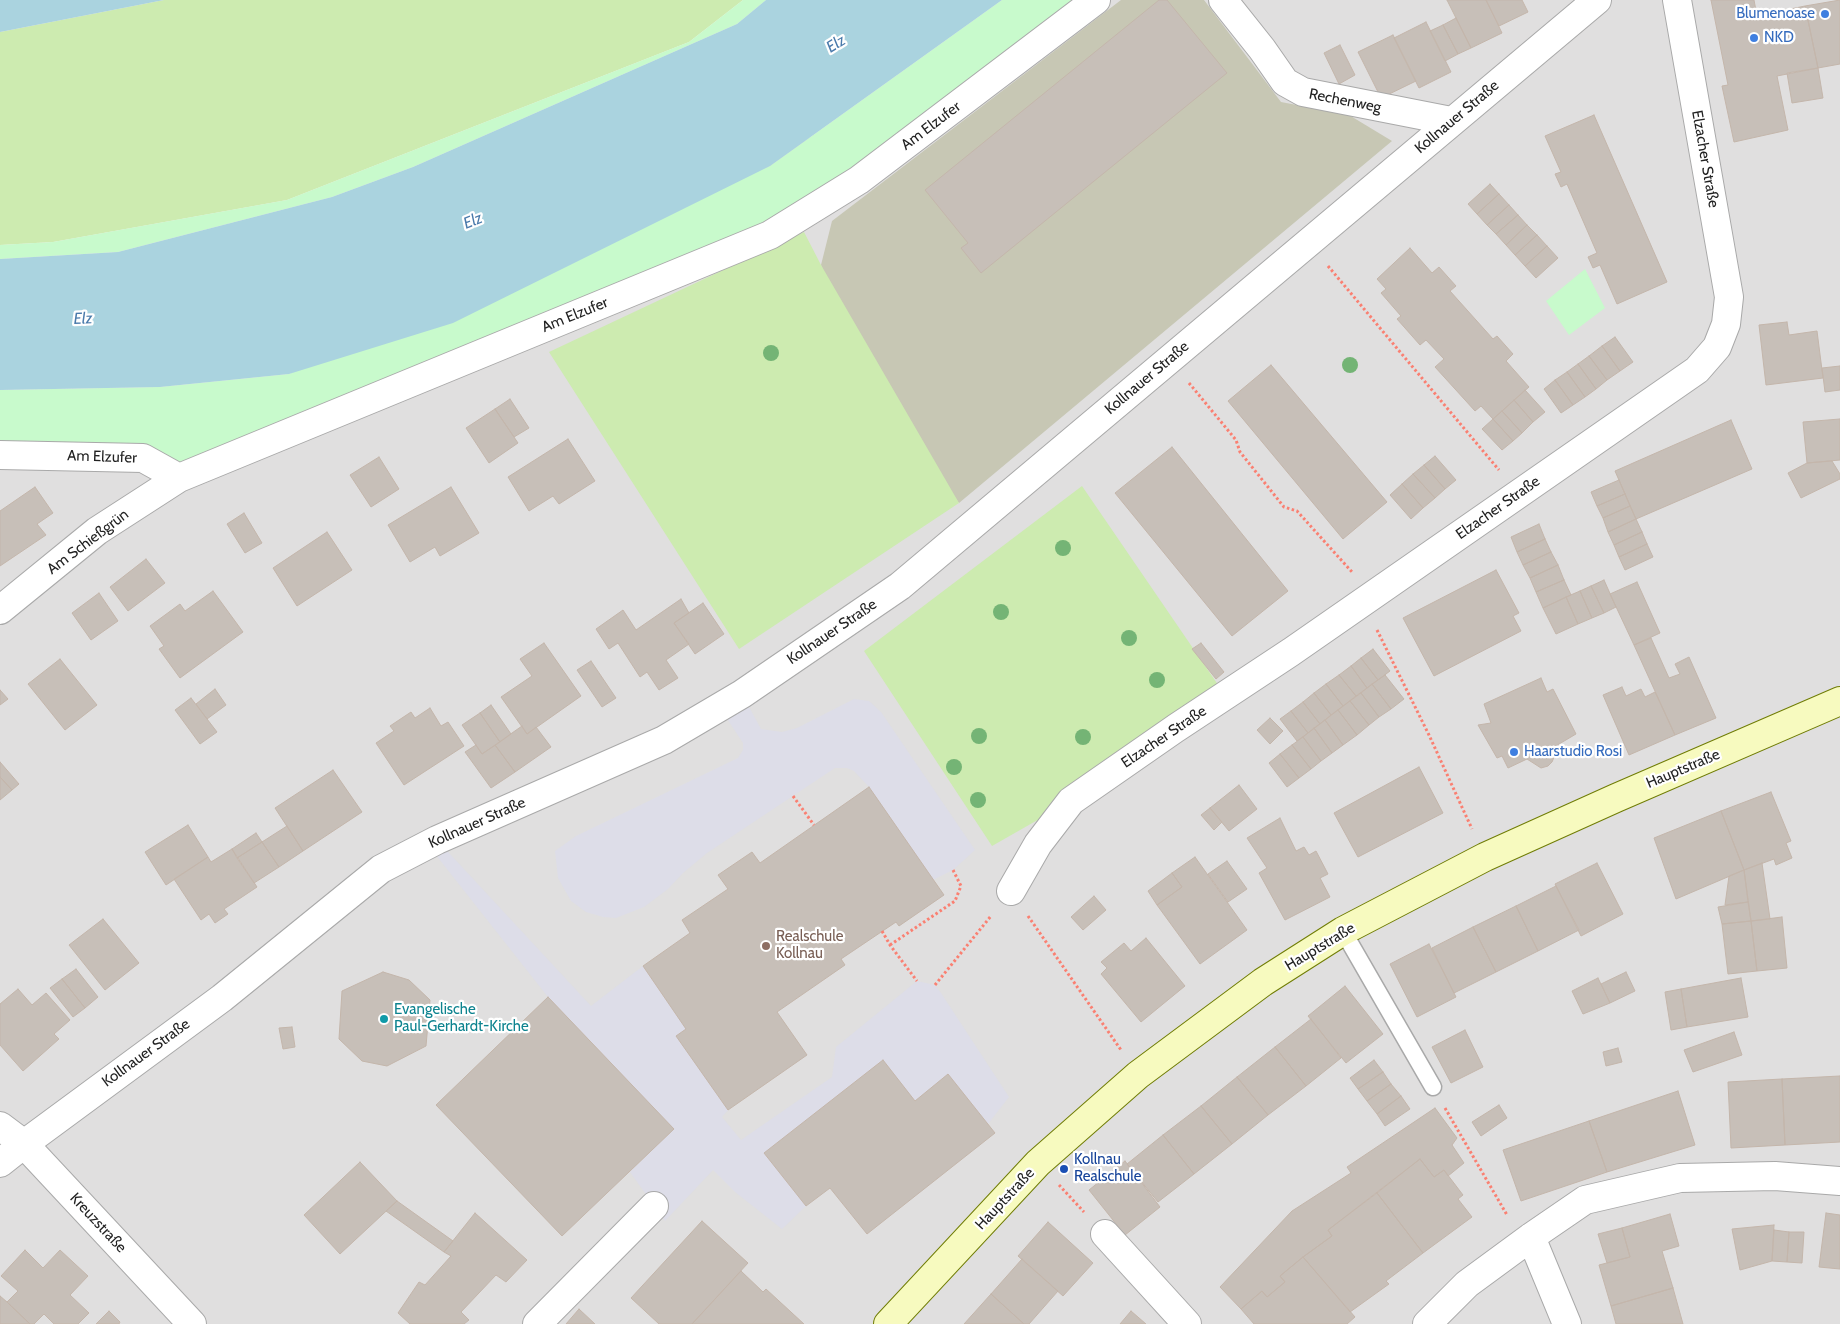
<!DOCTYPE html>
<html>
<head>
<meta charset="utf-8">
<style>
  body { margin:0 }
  canvas { display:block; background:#f2efe9 }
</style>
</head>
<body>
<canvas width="1840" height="1324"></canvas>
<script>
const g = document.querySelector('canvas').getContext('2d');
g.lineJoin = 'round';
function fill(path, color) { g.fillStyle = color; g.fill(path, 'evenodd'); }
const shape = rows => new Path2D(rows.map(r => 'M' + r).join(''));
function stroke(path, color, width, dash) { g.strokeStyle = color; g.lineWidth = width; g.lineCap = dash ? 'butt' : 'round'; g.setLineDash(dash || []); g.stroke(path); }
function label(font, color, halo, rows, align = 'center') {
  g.font = font + ' Cabin,sans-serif'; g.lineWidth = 4.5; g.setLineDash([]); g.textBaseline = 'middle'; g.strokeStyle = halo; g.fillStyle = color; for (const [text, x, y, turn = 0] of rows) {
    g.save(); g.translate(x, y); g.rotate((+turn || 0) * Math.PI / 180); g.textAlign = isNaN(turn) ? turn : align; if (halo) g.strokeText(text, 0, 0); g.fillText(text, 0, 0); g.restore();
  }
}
fill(shape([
  [1096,0,1840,0,1840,1324,0,1324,0,455,143,458]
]), '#e0dfdf');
fill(shape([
  [1121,0,1204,0,1281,102,1349,115,1392,141,959,503,880,396,821,265,832,221]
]), '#c7c7b4');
fill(shape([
  [164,0,743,0,689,42,287,200,53,242,0,245,0,32],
  [804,232,821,265,959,503,739,649,549,352],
  [1082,486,1225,695,1071,801,992,846,864,651]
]), '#cdebb0');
fill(shape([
  [743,0,766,0,737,24,413,167,332,197,118,252,0,259,0,245,53,242,287,200,689,42],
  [1002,0,1096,0,770,235,179,478,143,458,0,455,0,390,160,387,289,374,770,166],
  [1585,269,1605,308,1569,335,1546,301]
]), '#c8facc');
fill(shape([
  [742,694,761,729,782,732,797,728,854,699,869,701,881,712,975,850,953,870,933,880,869,787,854,771,847,768,835,768,707,853,683,873,668,889,644,907,616,918,603,917,586,912,571,901,558,878,555,851,576,836,738,758,743,750,743,743,720,708],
  [437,840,591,1006,643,966,686,1029,677,1037,728,1110,722,1117,741,1140,832,1077,836,1047,917,981,935,985,941,993,1009,1097,988,1124,948,1075,915,1101,883,1060,765,1153,806,1206,782,1229,735,1192,713,1170,665,1221,630,1172,674,1129,548,997,428,845]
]), '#dddde8');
fill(shape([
  [0,0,164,0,0,32],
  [766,0,1002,0,770,166,453,323,289,374,160,387,0,390,0,259,118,252,332,197,413,167,737,24]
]), '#aad3df');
const building = shape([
  [1159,0,1167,0,1227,73,981,273,961,248,968,243,925,190,1159,0],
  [1447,0,1486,0,1502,33,1471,48,1447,0],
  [1486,0,1522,0,1528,12,1499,26,1486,0],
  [1711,0,1754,0,1757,16,1805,6,1818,68,1777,76,1788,130,1734,142,1722,86,1728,85,1711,0],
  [1840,0,1840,64,1818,68,1805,6,1840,0],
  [1456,18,1471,48,1458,54,1443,25,1456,18],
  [1426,22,1451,72,1419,88,1394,38,1426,22],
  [1443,25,1458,54,1445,61,1430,31,1443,25],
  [1393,35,1416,81,1381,98,1358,52,1393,35],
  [1340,45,1355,75,1339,84,1324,53,1340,45],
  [1818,68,1823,98,1792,103,1787,73,1818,68],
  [1594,115,1667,282,1617,304,1600,265,1593,268,1588,257,1597,253,1567,184,1561,187,1555,174,1561,172,1545,136,1594,115],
  [1490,184,1499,194,1477,214,1468,204,1490,184],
  [1499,194,1509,205,1487,225,1477,214,1499,194],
  [1509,205,1518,215,1496,234,1487,225,1509,205],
  [1518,215,1527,225,1506,245,1496,234,1518,215],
  [1527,225,1537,235,1515,255,1506,245,1527,225],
  [1537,235,1547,246,1525,266,1515,255,1537,235],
  [1547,246,1558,258,1536,278,1525,266,1547,246],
  [1410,248,1432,273,1439,267,1456,286,1450,291,1493,339,1497,336,1513,354,1506,361,1529,387,1493,419,1481,406,1475,411,1435,367,1444,359,1426,340,1420,345,1397,319,1401,316,1381,293,1386,289,1377,279,1410,248],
  [1787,322,1789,335,1817,331,1823,378,1766,385,1759,325,1787,322],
  [1615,337,1633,362,1620,371,1602,346,1615,337],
  [1602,346,1620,371,1607,380,1589,356,1602,346],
  [1589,356,1607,380,1596,389,1578,364,1589,356],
  [1578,364,1596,389,1585,397,1567,372,1578,364],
  [1271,365,1387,502,1343,539,1228,401,1271,365],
  [1840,366,1840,390,1825,392,1822,368,1840,366],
  [1567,372,1585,397,1573,405,1555,380,1567,372],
  [1555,380,1573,405,1561,413,1544,389,1555,380],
  [1525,390,1545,412,1533,422,1514,400,1525,390],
  [510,399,529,428,514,437,495,409,510,399],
  [1514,400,1533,422,1522,433,1502,411,1514,400],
  [495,409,518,443,489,463,466,428,495,409],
  [1502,411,1522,433,1513,441,1493,419,1502,411],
  [1493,419,1513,441,1502,450,1482,429,1493,419],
  [1840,419,1840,460,1807,463,1803,422,1840,419],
  [1731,420,1752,469,1636,519,1615,471,1731,420],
  [568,439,595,481,559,504,553,496,529,511,508,477,568,439],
  [1172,447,1288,591,1232,636,1115,493,1172,447],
  [1435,456,1456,480,1445,489,1424,465,1435,456],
  [379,457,399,489,371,507,350,475,379,457],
  [1832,461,1840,474,1840,479,1801,498,1788,473,1807,463,1832,461],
  [1424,465,1445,489,1435,498,1413,474,1424,465],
  [1413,474,1435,498,1423,508,1402,484,1413,474],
  [1619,480,1625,494,1597,506,1591,492,1619,480],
  [1402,484,1423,508,1411,519,1390,495,1402,484],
  [35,487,53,513,37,524,46,535,0,566,0,511,35,487],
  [451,487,479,533,440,556,435,547,410,562,388,525,451,487],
  [1625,494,1630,506,1603,518,1597,506,1625,494],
  [1630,506,1636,519,1608,532,1603,518,1630,506],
  [244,513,262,543,245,553,227,524,244,513],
  [1636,519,1642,532,1614,545,1608,532,1636,519],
  [1539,524,1545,539,1517,552,1511,537,1539,524],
  [327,532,352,570,297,606,273,568,327,532],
  [1642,532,1647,544,1619,557,1614,545,1642,532],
  [1545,539,1551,552,1523,565,1517,552,1545,539],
  [1647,544,1653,557,1625,570,1619,557,1647,544],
  [1551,552,1558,565,1530,578,1523,565,1551,552],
  [146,559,165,583,128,611,110,587,146,559],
  [1558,565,1564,580,1536,592,1530,578,1558,565],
  [1496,570,1519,613,1513,616,1521,631,1434,676,1403,618,1496,570],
  [1564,580,1571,595,1543,608,1536,592,1564,580],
  [1604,580,1616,607,1604,613,1591,586,1604,580],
  [1637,582,1660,633,1634,645,1610,594,1637,582],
  [1591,586,1604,613,1592,618,1580,591,1591,586],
  [213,591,243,632,180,678,159,649,164,646,150,626,180,604,185,611,213,591],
  [1580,591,1592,618,1578,624,1566,597,1580,591],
  [99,593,118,621,91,640,72,613,99,593],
  [1566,597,1578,624,1556,634,1543,608,1566,597],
  [681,599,689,613,674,623,689,644,666,660,678,678,659,690,647,672,640,677,618,643,609,649,596,629,623,610,636,630,681,599],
  [703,603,724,634,695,654,674,623,703,603],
  [1651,638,1669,678,1680,674,1675,664,1689,657,1716,718,1675,735,1634,645,1651,638],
  [544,643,581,696,527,734,501,697,532,676,520,659,544,643],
  [1201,643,1224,672,1216,679,1192,649,1201,643],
  [1373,649,1390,671,1378,680,1361,658,1373,649],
  [1361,658,1378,680,1367,688,1351,666,1361,658],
  [60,659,97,705,65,730,28,684,60,659],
  [591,661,616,698,602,707,577,670,591,661],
  [1351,666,1367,688,1356,696,1339,675,1351,666],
  [1339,675,1356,696,1343,706,1326,684,1339,675],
  [1385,675,1404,699,1391,709,1372,684,1385,675],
  [1541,678,1547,692,1553,689,1576,734,1554,747,1555,755,1552,762,1548,766,1541,768,1527,759,1508,768,1502,756,1497,758,1478,725,1491,723,1484,704,1541,678],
  [1326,684,1343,706,1331,715,1314,693,1326,684],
  [1372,684,1391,709,1379,717,1361,693,1372,684],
  [1622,687,1626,696,1641,689,1645,697,1655,692,1675,735,1629,755,1603,695,1622,687],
  [215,689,226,705,207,719,196,704,215,689],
  [0,690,8,699,0,705,0,690],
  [1314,693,1331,715,1320,724,1303,702,1314,693],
  [1361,693,1379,717,1369,725,1350,701,1361,693],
  [191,698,217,732,200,744,175,710,191,698],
  [1350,701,1369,725,1357,735,1338,710,1350,701],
  [1303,702,1320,724,1308,733,1291,711,1303,702],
  [491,705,511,734,500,742,480,713,491,705],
  [430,708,441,726,448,722,464,746,404,785,376,743,394,731,390,726,411,712,415,718,430,708],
  [1338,710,1357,735,1343,745,1325,720,1338,710],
  [1291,711,1308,733,1297,741,1280,719,1291,711],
  [480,713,500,742,482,754,462,725,480,713],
  [1270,718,1283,731,1270,744,1257,730,1270,718],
  [1325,720,1343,745,1332,753,1314,728,1325,720],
  [522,726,527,734,536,727,551,747,515,772,495,745,522,726],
  [1314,728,1332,753,1321,761,1303,737,1314,728],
  [1303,737,1321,761,1311,769,1292,745,1303,737],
  [476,745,482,754,495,745,515,772,491,788,465,752,476,745],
  [1292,745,1311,769,1299,778,1280,754,1292,745],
  [1280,754,1299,778,1287,787,1269,763,1280,754],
  [0,762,19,784,12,790,0,777,0,762],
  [1419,767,1443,813,1358,857,1334,813,1419,767],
  [333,770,362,812,303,851,275,808,333,770],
  [0,777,12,790,0,800,0,777],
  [1239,785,1257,809,1229,831,1210,808,1239,785],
  [869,787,944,895,899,926,896,922,841,959,845,965,777,1012,807,1055,728,1110,676,1036,686,1029,643,966,690,933,682,920,728,889,718,875,752,852,760,863,869,787],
  [1771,792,1791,841,1786,843,1792,858,1776,865,1774,859,1744,870,1721,811,1771,792],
  [1210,808,1222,822,1214,830,1201,815,1210,808],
  [1721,811,1744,870,1676,899,1654,838,1721,811],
  [1280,818,1296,851,1304,847,1309,855,1316,851,1328,874,1320,878,1330,897,1285,920,1259,873,1267,868,1247,838,1280,818],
  [188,825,208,857,166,885,145,852,188,825],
  [287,826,303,851,279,867,262,842,287,826],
  [256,833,262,842,237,858,232,849,256,833],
  [262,842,279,867,254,883,237,858,262,842],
  [232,849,257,887,224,909,228,914,215,923,209,914,201,920,174,879,208,857,211,862,232,849],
  [1195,857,1247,930,1200,964,1157,905,1182,887,1172,873,1195,857],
  [1227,861,1247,889,1228,902,1208,874,1227,861],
  [1597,863,1623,914,1581,936,1555,884,1597,863],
  [1762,863,1770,919,1751,921,1744,870,1762,863],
  [1744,870,1748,902,1725,905,1729,876,1744,870],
  [1172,873,1182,887,1157,905,1148,891,1172,873],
  [1556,886,1579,930,1538,951,1516,906,1556,886],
  [1094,896,1106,910,1083,930,1071,917,1094,896],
  [1748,902,1751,921,1722,924,1718,907,1748,902],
  [1516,906,1538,951,1496,972,1473,927,1516,906],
  [1782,917,1787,968,1757,971,1751,921,1782,917],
  [103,919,139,963,105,990,69,945,103,919],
  [1751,921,1757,971,1728,974,1722,924,1751,921],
  [1473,927,1496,972,1454,993,1432,948,1473,927],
  [1146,938,1185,986,1141,1022,1101,974,1107,968,1101,962,1124,943,1131,951,1146,938],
  [1429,944,1456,997,1417,1017,1390,964,1429,944],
  [76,969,98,997,85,1008,62,979,76,969],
  [383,972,409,980,430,1000,426,1046,387,1066,362,1061,339,1039,342,991,383,972],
  [1626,972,1635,991,1610,1003,1601,984,1626,972],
  [1598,978,1610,1003,1583,1014,1572,991,1598,978],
  [1741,978,1748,1017,1687,1027,1681,989,1741,978],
  [62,979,85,1008,73,1017,50,988,62,979],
  [1345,986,1383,1034,1346,1063,1308,1016,1345,986],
  [18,989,32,1005,46,993,70,1020,54,1034,59,1039,23,1071,0,1045,0,1004,18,989],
  [1681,989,1687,1027,1671,1030,1665,992,1681,989],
  [548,997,674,1129,562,1236,436,1105,548,997],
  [1311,1019,1341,1058,1306,1086,1275,1047,1311,1019],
  [292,1027,295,1047,283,1049,279,1028,292,1027],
  [1465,1030,1483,1067,1451,1083,1432,1047,1465,1030],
  [1734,1032,1742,1055,1693,1072,1684,1050,1734,1032],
  [1275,1047,1306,1086,1268,1115,1237,1077,1275,1047],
  [1618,1048,1622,1062,1606,1066,1603,1052,1618,1048],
  [883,1060,915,1101,948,1074,995,1133,867,1234,830,1188,806,1206,764,1153,883,1060],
  [1374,1060,1383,1072,1358,1089,1350,1078,1374,1060],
  [1383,1072,1391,1084,1367,1101,1358,1089,1383,1072],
  [1840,1076,1840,1142,1785,1145,1782,1079,1840,1076],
  [1237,1077,1268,1115,1232,1144,1201,1106,1237,1077],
  [1782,1079,1785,1145,1731,1148,1728,1082,1782,1079],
  [1391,1084,1401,1096,1377,1114,1367,1101,1391,1084],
  [1678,1091,1695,1145,1607,1172,1589,1121,1678,1091],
  [1401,1096,1410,1109,1385,1126,1377,1114,1401,1096],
  [1499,1105,1507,1118,1481,1136,1472,1122,1499,1105],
  [1201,1106,1232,1144,1194,1174,1163,1135,1201,1106],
  [1435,1108,1457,1138,1452,1145,1464,1163,1448,1176,1444,1170,1434,1177,1420,1159,1328,1230,1332,1236,1303,1257,1280,1276,1285,1282,1267,1297,1262,1291,1241,1309,1220,1287,1292,1211,1351,1173,1347,1167,1435,1108],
  [1589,1121,1607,1172,1521,1201,1503,1150,1589,1121],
  [1163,1135,1194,1174,1158,1202,1127,1164,1163,1135],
  [1420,1159,1434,1177,1444,1170,1463,1195,1458,1199,1472,1217,1423,1253,1377,1193,1420,1159],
  [1125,1161,1160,1207,1125,1235,1089,1190,1125,1161],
  [360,1162,397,1201,340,1254,304,1215,360,1162],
  [1377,1193,1423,1253,1386,1281,1389,1284,1350,1312,1303,1257,1332,1236,1328,1230,1377,1193],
  [397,1201,453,1241,444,1252,386,1211,397,1201],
  [475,1213,527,1260,506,1282,496,1275,461,1312,469,1320,464,1324,410,1324,398,1313,419,1282,425,1285,451,1256,444,1252,475,1213],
  [1826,1213,1840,1215,1840,1269,1819,1267,1826,1213],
  [1670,1214,1679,1246,1662,1251,1673,1288,1611,1306,1599,1265,1630,1257,1622,1228,1670,1214],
  [702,1221,748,1263,692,1324,659,1324,631,1298,702,1221],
  [1048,1222,1093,1263,1063,1296,1018,1256,1048,1222],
  [1774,1225,1772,1261,1740,1270,1732,1229,1774,1225],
  [1622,1228,1630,1257,1607,1263,1598,1234,1622,1228],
  [1774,1230,1789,1232,1787,1262,1772,1261,1774,1230],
  [1789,1232,1804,1232,1802,1263,1787,1262,1789,1232],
  [25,1250,43,1268,60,1250,88,1276,70,1295,89,1313,78,1324,54,1324,44,1314,34,1324,30,1324,7,1302,18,1291,1,1276,25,1250],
  [1303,1257,1355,1317,1347,1324,1254,1324,1241,1309,1262,1291,1267,1297,1285,1282,1280,1276,1303,1257],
  [1022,1259,1058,1291,1029,1324,1024,1324,991,1294,1022,1259],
  [741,1271,763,1292,766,1289,804,1324,692,1324,741,1271],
  [1673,1288,1683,1324,1616,1324,1611,1306,1673,1288],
  [991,1294,1024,1324,964,1324,991,1294],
  [0,1296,7,1302,30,1324,0,1324,0,1296],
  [579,1309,595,1324,566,1324,579,1309],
  [109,1311,120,1322,119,1324,96,1324,109,1311],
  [1131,1311,1146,1324,1120,1324,1131,1311]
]);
fill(building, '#c7bfb8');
stroke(building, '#c4b6ab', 1);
const lane = shape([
  [1343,931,1433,1087]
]);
const street = shape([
  [1223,0,1262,49,1285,82,1303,92,1451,121],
  [0,455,143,458,179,478],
  [0,610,97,531,179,478,770,235,859,180,1096,0],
  [1011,891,1038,844,1071,801,1176,728,1291,652,1697,370,1717,347,1726,324,1729,297,1677,0],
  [0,1126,24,1144,192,1324],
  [0,1163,24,1144,222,998,381,869,437,840,664,740,742,694,900,586,1597,0],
  [1105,1234,1187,1324],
  [1531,1237,1567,1324],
  [537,1324,654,1206],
  [1427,1324,1467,1284,1531,1237,1585,1200,1680,1178,1775,1176,1840,1181]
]);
const secondary = shape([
  [888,1324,1038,1163,1138,1075,1263,982,1343,931,1485,857,1616,798,1840,701]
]);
stroke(lane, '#a9a9a9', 19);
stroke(street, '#a9a9a9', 30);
stroke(secondary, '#707d05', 30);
stroke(shape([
  [1328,266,1499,470],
  [1189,383,1236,440,1240,452,1284,507,1297,511,1352,572],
  [1377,630,1429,735,1472,829],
  [793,796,814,825],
  [1028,916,1121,1050],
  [882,931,890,945,917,981],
  [890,945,955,901,961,886,953,870],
  [935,985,991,916],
  [1445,1108,1507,1215],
  [1059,1185,1084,1212]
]), '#fa8072', 3, [2.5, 2.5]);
stroke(lane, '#fff', 16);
stroke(street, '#fff', 28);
stroke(secondary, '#f7fabf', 28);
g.fillStyle = '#74b475';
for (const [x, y] of [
  [771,353],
  [1350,365],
  [1063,548],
  [1001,612],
  [1129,638],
  [1157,680],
  [979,736],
  [1083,737],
  [954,767],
  [978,800]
]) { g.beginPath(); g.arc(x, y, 8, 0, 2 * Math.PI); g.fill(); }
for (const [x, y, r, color] of [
  [1825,14,5,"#3f7fe0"],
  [1754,38,5,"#3f7fe0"],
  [1514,752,5,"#3f7fe0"],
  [766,946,5,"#8d6e63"],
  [384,1019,5,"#0f9aa8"],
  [1064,1169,5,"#1a4fb4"]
]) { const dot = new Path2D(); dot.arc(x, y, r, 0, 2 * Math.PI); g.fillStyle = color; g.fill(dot); stroke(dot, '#fff', 2); }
label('15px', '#366cbe', '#fff', [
  ["Blumenoase",1815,14,"right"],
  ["NKD",1764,38],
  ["Haarstudio Rosi",1524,752]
], 'left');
label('15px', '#222', '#fff', [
  ["Rechenweg",1345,101,11],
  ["Kollnauer Straße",1457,117,-40],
  ["Am Elzufer",931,126,-37],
  ["Elzacher Straße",1705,159,80],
  ["Am Elzufer",575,315,-22],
  ["Kollnauer Straße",1147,378,-40],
  ["Am Elzufer",102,457,2],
  ["Elzacher Straße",1498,508,-35],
  ["Am Schießgrün",88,542,-37],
  ["Kollnauer Straße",832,632,-34],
  ["Elzacher Straße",1164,737,-34],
  ["Hauptstraße",1683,769,-23],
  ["Kollnauer Straße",477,823,-24],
  ["Hauptstraße",1320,947,-31],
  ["Kollnauer Straße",146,1053,-36],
  ["Hauptstraße",1005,1199,-47],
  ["Kreuzstraße",98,1223,47]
]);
label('15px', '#785e54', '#fff', [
  ["Realschule",776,937],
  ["Kollnau",776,954]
], 'left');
label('15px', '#0d838f', '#fff', [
  ["Evangelische",394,1010],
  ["Paul-Gerhardt-Kirche",394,1027]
], 'left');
label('15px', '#164399', '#fff', [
  ["Kollnau",1074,1160],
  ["Realschule",1074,1177]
], 'left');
label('italic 16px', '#4a7aab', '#fff', [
  ["Elz",836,44,-32],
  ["Elz",473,221,-22],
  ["Elz",83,319,-2]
]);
</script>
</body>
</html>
